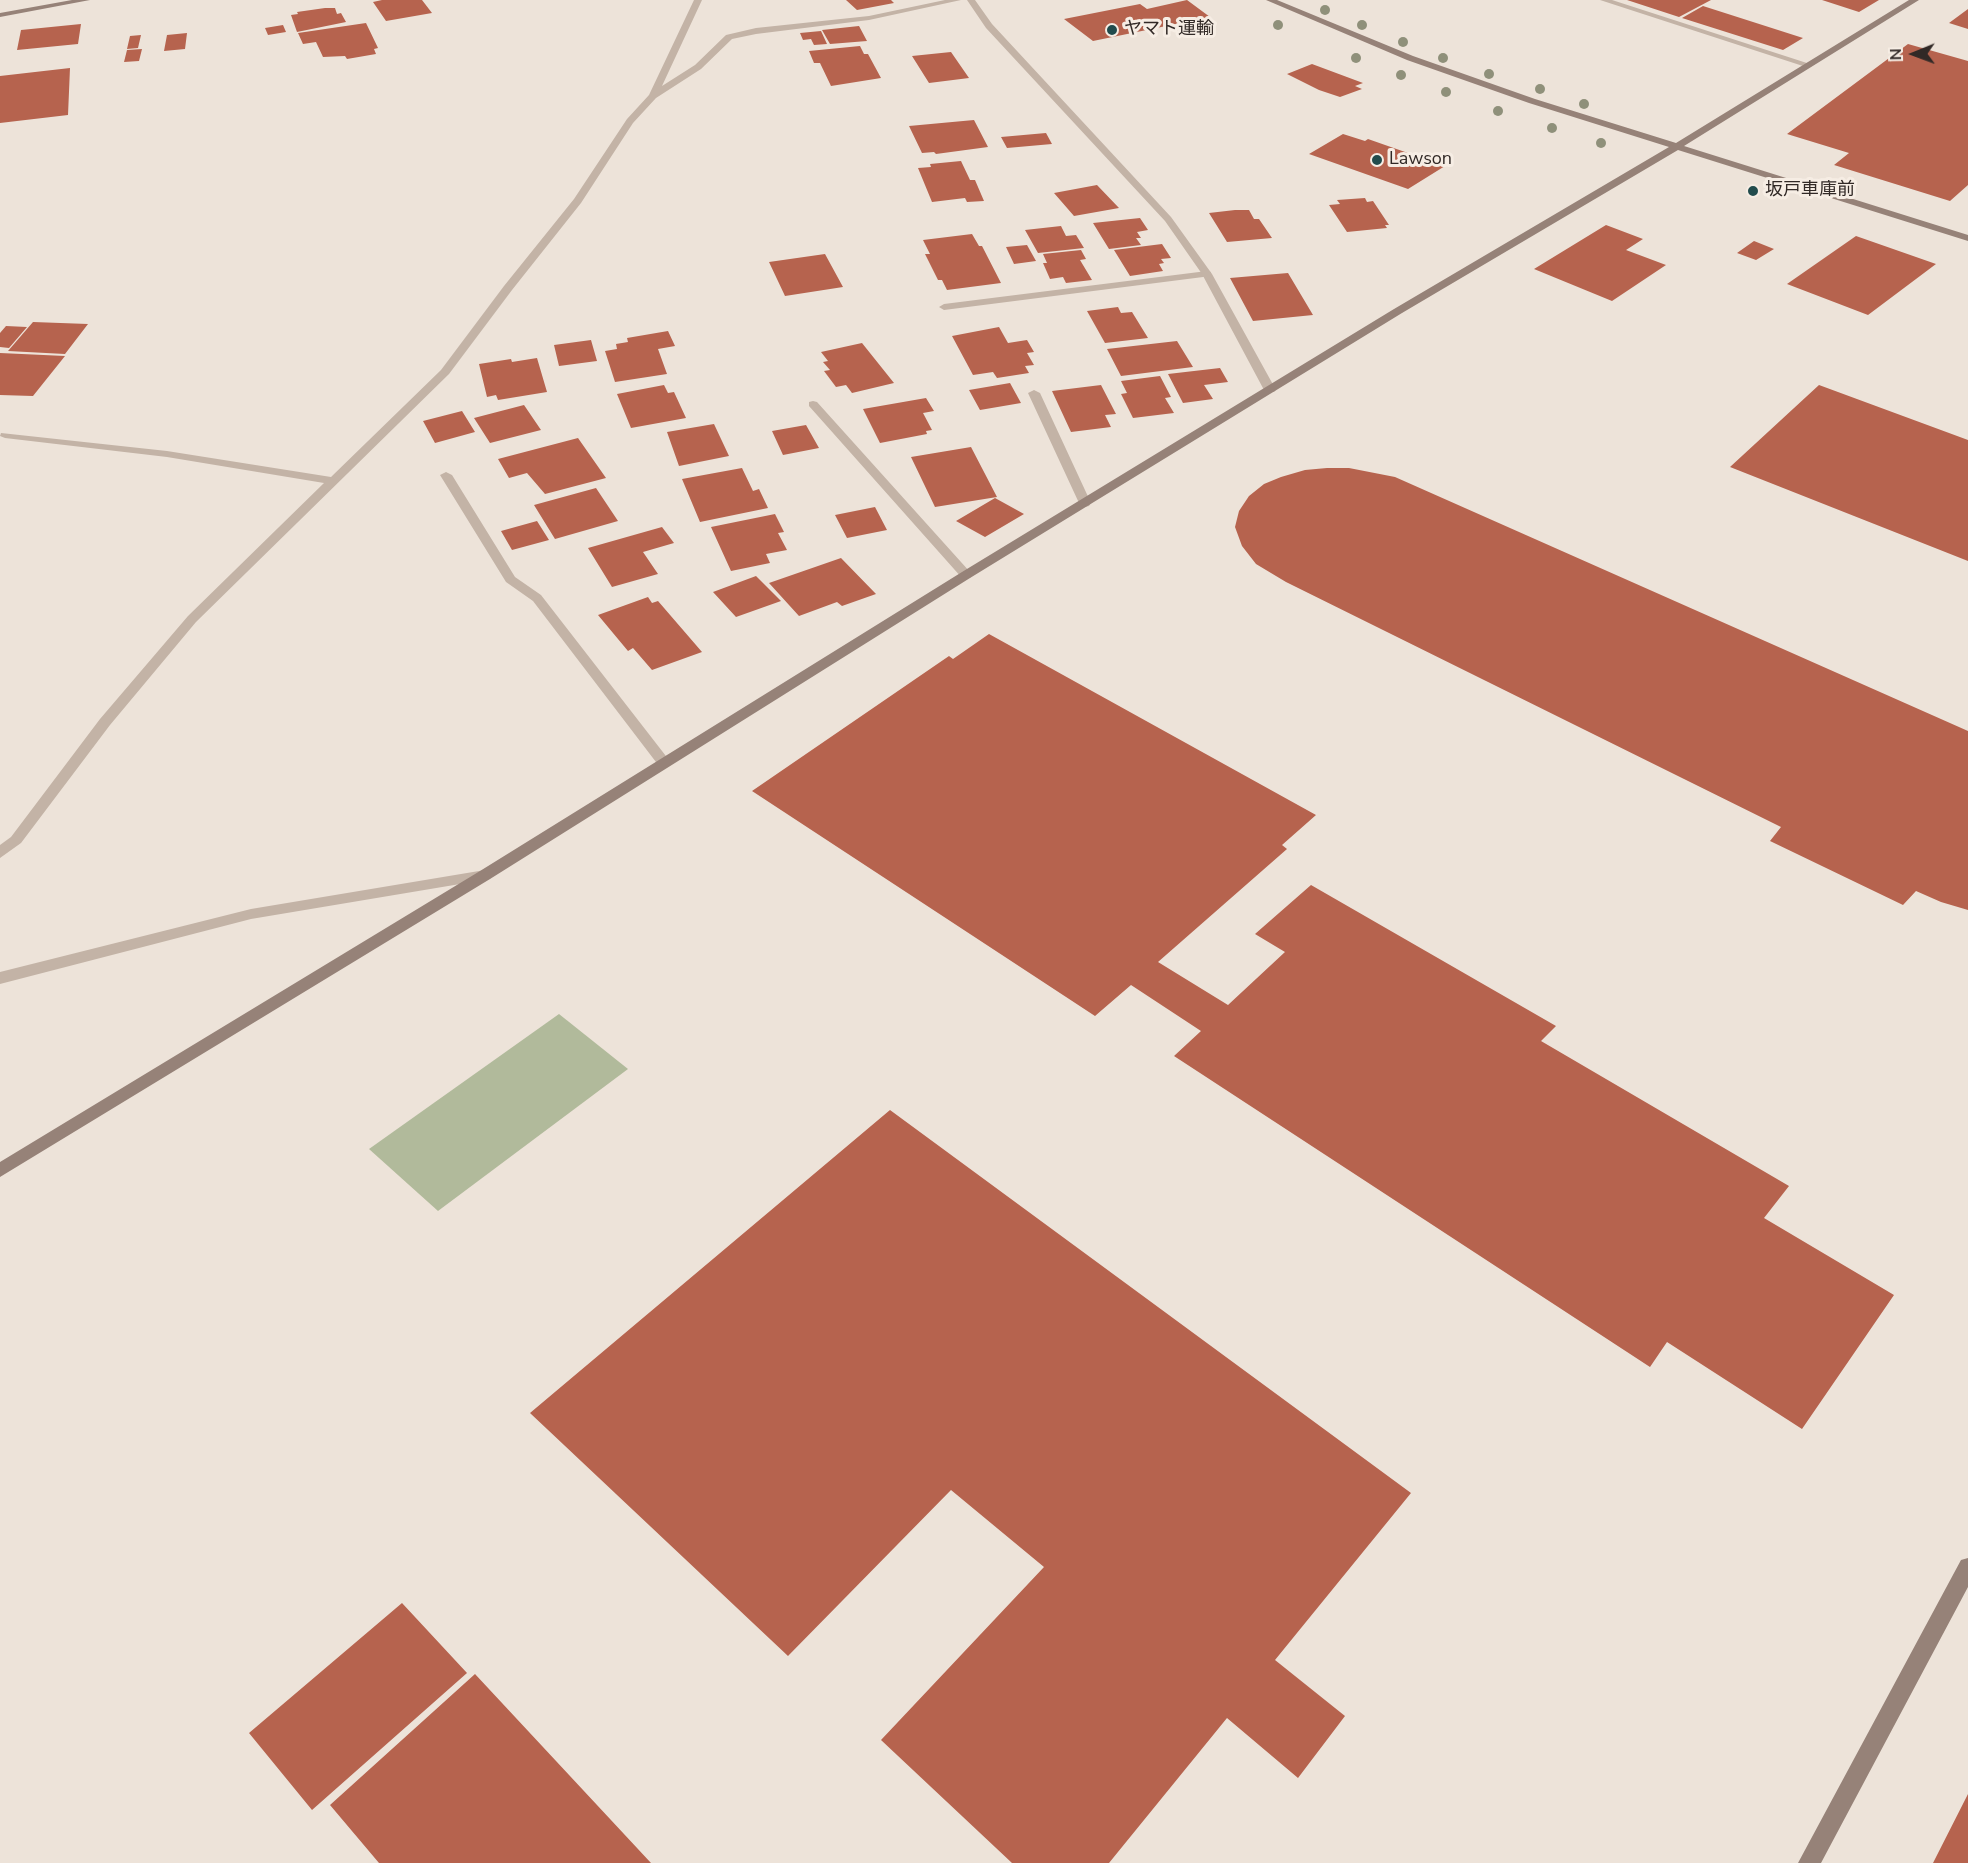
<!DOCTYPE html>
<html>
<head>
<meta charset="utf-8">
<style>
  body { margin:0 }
  #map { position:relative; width:1968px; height:1863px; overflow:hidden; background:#ede3d9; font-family:"Nunito Sans",sans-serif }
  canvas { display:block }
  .north { position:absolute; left:1884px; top:24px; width:60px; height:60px; -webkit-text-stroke:4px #f6ede4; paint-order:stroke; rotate:269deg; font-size:16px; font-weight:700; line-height:24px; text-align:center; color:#312926 }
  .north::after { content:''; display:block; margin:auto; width:21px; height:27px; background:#312926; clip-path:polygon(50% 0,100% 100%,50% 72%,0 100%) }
</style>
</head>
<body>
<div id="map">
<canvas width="1968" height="1863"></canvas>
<div class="north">N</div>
</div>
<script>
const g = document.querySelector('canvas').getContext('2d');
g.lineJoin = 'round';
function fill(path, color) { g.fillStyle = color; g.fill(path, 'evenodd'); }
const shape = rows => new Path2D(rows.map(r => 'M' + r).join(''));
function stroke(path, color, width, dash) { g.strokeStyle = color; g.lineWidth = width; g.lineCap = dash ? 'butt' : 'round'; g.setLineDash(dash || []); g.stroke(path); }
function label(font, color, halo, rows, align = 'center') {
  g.font = font + ' "Nunito Sans","Noto Sans JP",sans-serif'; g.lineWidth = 6; g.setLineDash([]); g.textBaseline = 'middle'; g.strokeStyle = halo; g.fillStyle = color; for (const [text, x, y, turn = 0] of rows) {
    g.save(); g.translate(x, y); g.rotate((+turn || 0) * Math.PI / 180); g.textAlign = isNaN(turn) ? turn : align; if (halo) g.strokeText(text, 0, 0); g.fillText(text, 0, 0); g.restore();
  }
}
fill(shape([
  [559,1014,628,1069,438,1211,369,1149]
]), '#b1ba9b');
fill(shape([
  [382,0,422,0,432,13,386,21,373,2],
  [846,0,891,0,894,3,857,10],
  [1187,0,1210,17,1093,41,1064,19,1140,4,1147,9],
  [1627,0,1711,0,1679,17],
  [1822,0,1879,0,1859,12],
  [1703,6,1803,38,1783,50,1682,18],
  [325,8,335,8,337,14,341,13,346,22,297,32,291,15,298,14,297,12],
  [1968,9,1968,29,1949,23],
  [366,23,378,48,374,49,376,54,347,59,345,56,323,57,316,42,303,44,298,33],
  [81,24,78,44,17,50,21,30],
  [283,25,286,32,268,35,265,28],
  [859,26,867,41,830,44,822,30],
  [821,31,827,44,814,45,811,39,803,40,800,33],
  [187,33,185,49,164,51,167,35],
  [141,35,138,48,127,49,130,36],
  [1908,44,1968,61,1968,185,1950,201,1834,165,1849,153,1787,134],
  [860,46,864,54,868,54,881,78,831,86,820,63,814,63,809,51],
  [142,49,139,61,124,62,127,50],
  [951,52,969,78,929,83,912,56],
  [1312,64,1363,83,1355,86,1362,89,1340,97,1319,90,1287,74],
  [70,68,68,115,0,123,0,76],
  [974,120,988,147,936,154,934,152,922,153,909,126],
  [1046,133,1052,144,1007,148,1001,137],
  [1343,134,1365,141,1368,139,1445,166,1408,189,1309,154],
  [961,161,970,180,975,180,984,201,967,202,965,198,932,202,918,168,931,167,930,164],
  [1097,185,1119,208,1074,216,1054,193],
  [1365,198,1367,202,1373,201,1389,225,1385,225,1387,228,1347,232,1329,205,1340,204,1337,200],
  [1235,210,1249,210,1254,219,1259,219,1272,238,1227,242,1209,213],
  [1140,218,1148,230,1137,232,1141,238,1136,238,1141,245,1109,249,1093,223],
  [1606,225,1643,239,1626,250,1666,265,1612,301,1534,269],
  [1061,226,1066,236,1076,235,1084,248,1038,253,1025,230],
  [972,234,979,246,982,246,1001,283,947,290,942,280,938,280,925,254,930,254,923,240],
  [1856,236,1936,264,1868,315,1787,284],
  [1754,241,1774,249,1756,260,1737,253],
  [1162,244,1171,258,1161,259,1164,263,1159,264,1163,271,1130,276,1114,250],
  [1027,245,1036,261,1014,264,1006,247],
  [1081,250,1086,259,1080,260,1092,280,1066,283,1063,277,1050,279,1043,263,1047,263,1043,254],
  [825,254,843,287,785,296,769,262],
  [1288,273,1313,315,1253,321,1230,278],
  [1118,307,1121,313,1132,312,1148,338,1105,343,1087,311],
  [33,322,88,324,65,354,8,351],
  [6,326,27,327,9,348,0,347,0,333],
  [999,327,1008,343,1027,340,1034,352,1027,353,1034,365,1025,366,1029,373,997,378,993,372,973,375,952,336],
  [668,331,675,346,658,349,667,374,615,382,605,351,617,349,616,344,628,342,627,338],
  [591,340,597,361,559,366,554,345],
  [1177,341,1193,367,1121,376,1107,349],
  [862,343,894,383,852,393,846,385,836,387,824,371,830,370,823,362,828,361,821,352],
  [0,353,65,356,33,396,0,395],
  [537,358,547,392,498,400,496,395,487,397,479,364,511,359,512,362],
  [1220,368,1228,382,1204,385,1213,399,1183,403,1168,374],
  [1160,376,1171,397,1165,398,1174,413,1133,418,1121,394,1127,393,1121,381],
  [1010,383,1021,403,980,410,969,390],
  [664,385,668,393,674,392,686,418,631,428,617,394],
  [1101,385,1116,414,1105,415,1111,427,1071,432,1052,391],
  [1819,385,1968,440,1968,561,1730,467],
  [926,398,934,411,923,413,932,430,926,431,927,434,880,443,863,409],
  [524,405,541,430,490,443,474,418],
  [462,411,475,432,435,443,423,421],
  [714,424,729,456,679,466,667,432],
  [806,425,819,448,783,455,772,431],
  [578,438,606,478,545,494,527,473,509,478,498,459],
  [971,447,997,497,935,507,911,457],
  [742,468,753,491,759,489,768,508,700,522,682,479],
  [1327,468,1349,468,1395,477,1968,731,1968,910,1941,902,1916,891,1903,905,1770,841,1781,827,1286,582,1256,564,1242,546,1235,527,1239,511,1249,496,1264,484,1281,477,1305,470],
  [596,488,618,521,555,539,534,505],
  [995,498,1024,514,985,537,956,521],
  [875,507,887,530,847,538,835,515],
  [775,514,784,532,778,533,787,550,766,554,770,563,731,571,711,527],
  [537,521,549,540,512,550,501,531],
  [662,527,674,543,643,552,658,574,612,587,588,548],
  [841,558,876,594,842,606,837,602,799,616,769,583],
  [756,576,781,601,736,617,713,592],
  [648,597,652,603,658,601,702,652,652,670,633,648,628,651,598,615],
  [989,634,1316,815,1282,845,1287,849,1158,962,1228,1005,1285,952,1255,934,1311,885,1556,1026,1541,1041,1789,1186,1764,1218,1894,1295,1802,1429,1667,1342,1650,1367,1174,1056,1201,1031,1131,985,1095,1016,752,791,949,656,953,659],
  [890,1110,1411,1493,1275,1660,1345,1716,1298,1778,1227,1718,1109,1863,1012,1863,881,1740,1044,1567,951,1490,788,1656,530,1413],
  [402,1603,467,1673,312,1810,249,1733],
  [475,1674,651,1863,379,1863,330,1805],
  [1968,1794,1968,1863,1933,1863]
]), '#b6634e');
fill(shape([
  [1207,271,1211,272,1211,276,944,310,939,307,944,304,1207,271],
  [1034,390,1040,393,1091,503,1089,506,1085,507,1079,503,1028,393,1034,390],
  [813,401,817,402,970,572,972,575,970,578,962,578,809,406,809,402,813,401],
  [446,472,452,475,515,577,541,595,669,760,671,763,669,766,659,766,533,601,506,582,440,475,446,472]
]), '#c3b3a6');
fill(shape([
  [694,0,702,0,662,86,695,65,726,35,756,28,869,16,945,0,961,0,869,20,756,34,732,39,701,69,656,98,633,123,581,203,512,290,449,374,196,622,110,725,21,843,0,858,0,845,11,837,100,719,188,616,324,483,167,457,5,438,0,436,1,433,167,451,331,477,441,370,504,286,574,199,627,119,649,95,694,0],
  [967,0,975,0,992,24,1171,217,1212,274,1276,390,1274,392,1266,392,1264,390,1202,274,1165,221,986,28,967,0],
  [1600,0,1612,0,1813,65,1806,67,1600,0],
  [485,870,492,875,490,879,251,919,0,984,0,972,251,909,485,870]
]), '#c3b3a6');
fill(shape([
  [72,0,90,0,0,17,0,13,72,0],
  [1266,0,1277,0,1413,56,1535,99,1676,143,1909,0,1919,0,1684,146,1968,235,1968,241,1678,150,1402,313,970,578,490,879,0,1177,0,1162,480,871,962,572,1394,309,1669,147,1529,103,1407,60,1266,0],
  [1968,1558,1968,1587,1821,1863,1798,1863,1961,1560,1968,1558]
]), '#968278');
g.fillStyle = '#8f907a';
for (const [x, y] of [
  [1325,10],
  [1278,25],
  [1362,25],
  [1403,42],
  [1356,58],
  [1443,58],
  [1489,74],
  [1401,75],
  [1540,89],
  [1446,92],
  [1584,104],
  [1498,111],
  [1552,128],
  [1601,143]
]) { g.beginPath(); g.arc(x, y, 5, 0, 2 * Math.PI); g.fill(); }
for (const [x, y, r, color] of [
  [1112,30,6,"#214b4c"],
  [1377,160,6,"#214b4c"],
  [1753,191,6,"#214b4c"]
]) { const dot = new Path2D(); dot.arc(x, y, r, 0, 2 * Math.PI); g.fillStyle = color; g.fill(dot); stroke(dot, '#f6ede4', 2); }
label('18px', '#312926', '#f6ede4', [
  ["ヤマト運輸",1124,30],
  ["Lawson",1389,160],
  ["坂戸車庫前",1765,191]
], 'left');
</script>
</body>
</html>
